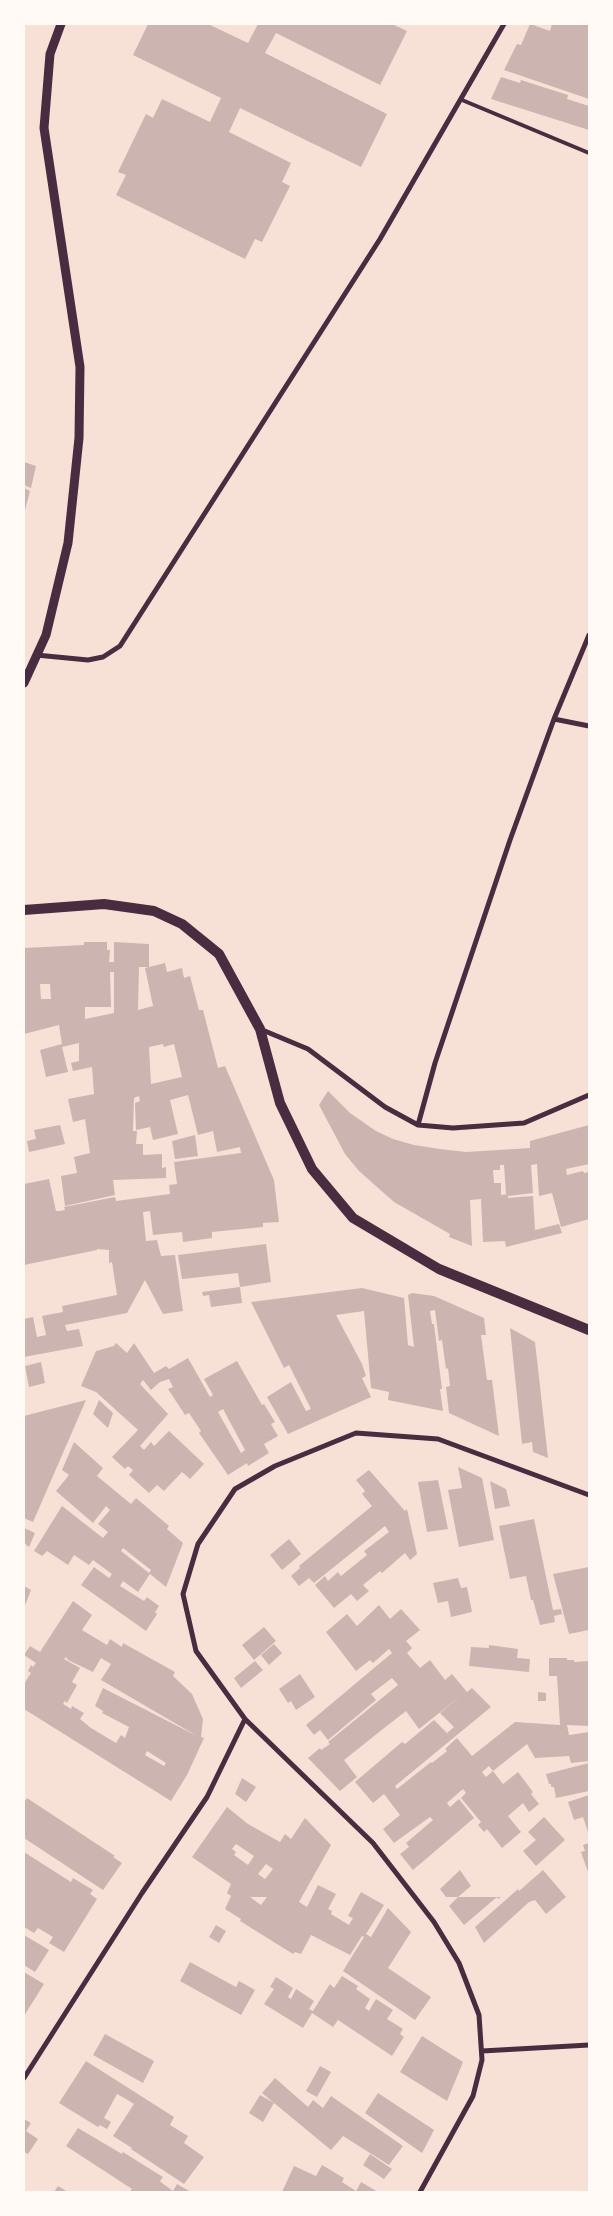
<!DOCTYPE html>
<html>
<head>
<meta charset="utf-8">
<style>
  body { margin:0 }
  #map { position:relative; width:613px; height:2216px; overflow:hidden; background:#f7e1d7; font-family:Georgia,serif }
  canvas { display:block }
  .frame { position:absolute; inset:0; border:25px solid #fffaf5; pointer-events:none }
</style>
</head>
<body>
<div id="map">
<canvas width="613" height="2216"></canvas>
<div class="frame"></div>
</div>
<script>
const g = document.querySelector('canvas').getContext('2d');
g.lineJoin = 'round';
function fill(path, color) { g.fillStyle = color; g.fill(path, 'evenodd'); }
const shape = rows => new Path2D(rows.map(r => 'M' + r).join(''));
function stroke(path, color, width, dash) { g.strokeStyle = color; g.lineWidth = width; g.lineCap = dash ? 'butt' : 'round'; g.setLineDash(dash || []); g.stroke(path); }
fill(shape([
  [148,24,208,24,248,43,258,24,392,24,407,31,380,85,276,33,265,53,387,114,361,167,240,108,229,132,291,163,282,182,290,186,262,242,255,239,245,259,116,195,126,175,118,172,146,114,153,118,162,99,210,122,221,98,133,55],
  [530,24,550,31,552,24,589,24,589,99,504,70,517,44,521,45],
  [501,77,520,83,521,80,568,95,567,99,589,106,589,130,491,99],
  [24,462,36,466,31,488,24,485],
  [24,488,30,491,24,514],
  [84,942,107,942,107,950,110,950,109,962,114,962,114,942,149,944,149,967,139,967,138,1010,153,1006,145,968,165,963,167,972,182,968,184,978,190,976,199,1010,203,1010,218,1068,225,1066,274,1180,279,1222,263,1223,263,1227,212,1232,212,1238,183,1242,182,1232,153,1235,150,1211,143,1212,146,1241,157,1240,161,1256,175,1255,183,1311,163,1314,145,1280,127,1313,65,1325,67,1331,79,1329,83,1346,24,1357,24,1319,33,1317,37,1337,46,1335,42,1316,63,1312,62,1306,117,1295,112,1262,109,1263,109,1250,97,1249,97,1250,24,1265,24,1184,49,1179,56,1211,60,1211,65,1210,64,1207,115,1197,116,1201,170,1194,169,1185,177,1184,174,1162,241,1153,240,1147,217,1152,213,1131,198,1135,188,1095,170,1100,178,1134,153,1140,150,1127,136,1130,135,1103,140,1101,139,1096,134,1098,133,1131,137,1131,136,1144,143,1144,143,1155,162,1154,162,1168,166,1167,166,1178,113,1180,115,1195,65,1206,61,1176,77,1173,74,1157,90,1153,85,1119,73,1122,68,1099,94,1094,92,1067,73,1071,71,1063,79,1061,79,1043,62,1047,68,1072,46,1077,40,1050,62,1044,59,1025,24,1034,24,948,84,945],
  [110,972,114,972,114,1013,85,1019,85,1007,111,1007],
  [40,984,50,984,51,999,41,999],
  [163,1044,164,1047,174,1044,182,1077,151,1084,149,1047],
  [328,1091,350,1113,376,1131,393,1139,414,1145,440,1149,466,1152,530,1148,530,1141,589,1125,589,1164,566,1169,567,1175,583,1171,584,1173,589,1172,589,1219,561,1227,552,1193,539,1196,537,1164,531,1165,533,1193,508,1196,508,1198,533,1196,535,1230,559,1224,562,1233,506,1247,505,1241,483,1242,481,1199,470,1200,472,1246,449,1237,450,1234,394,1202,359,1171,345,1154,319,1105],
  [500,1165,504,1165,506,1194,509,1194,501,1195,501,1183,494,1183,493,1170,500,1170],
  [60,1125,65,1144,29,1152,27,1141,36,1139,34,1130],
  [195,1135,198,1156,175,1159,172,1141],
  [266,1244,271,1282,240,1287,242,1303,211,1307,209,1295,203,1296,202,1292,240,1287,238,1273,182,1279,178,1255],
  [362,1288,404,1298,408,1345,414,1347,408,1295,412,1293,434,1296,484,1318,486,1335,481,1335,487,1380,492,1380,499,1436,449,1413,446,1387,450,1386,448,1368,446,1369,442,1340,439,1341,435,1310,430,1311,432,1324,434,1324,442,1389,440,1389,443,1411,388,1400,389,1392,371,1388,364,1311,336,1315,362,1364,366,1376,362,1378,371,1397,288,1434,267,1397,291,1382,306,1411,311,1409,289,1365,284,1368,251,1302],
  [510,1328,535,1342,548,1458,533,1452,532,1442,522,1444],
  [116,1343,127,1353,134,1343,154,1373,166,1366,169,1369,188,1358,210,1397,213,1395,204,1379,237,1361,262,1405,264,1404,275,1422,271,1424,278,1436,264,1444,269,1453,248,1466,247,1463,228,1475,199,1433,201,1431,189,1413,185,1415,168,1389,173,1387,169,1379,160,1382,151,1390,143,1380,140,1384,168,1414,140,1446,144,1450,151,1442,154,1446,169,1431,204,1464,190,1479,182,1472,164,1491,157,1485,149,1493,129,1475,133,1470,128,1466,125,1469,112,1457,138,1430,96,1392,81,1386,96,1351,114,1346],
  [223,1409,245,1450,241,1453,218,1412],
  [41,1362,45,1383,29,1387,25,1366],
  [86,1400,33,1522,24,1518,24,1416],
  [99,1400,113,1413,108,1428,93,1414],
  [74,1442,103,1468,97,1476,131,1504,136,1498,169,1526,167,1529,183,1543,166,1587,150,1574,138,1592,123,1581,120,1586,144,1601,147,1597,159,1606,155,1612,157,1614,146,1631,81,1585,94,1567,109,1578,112,1574,93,1560,89,1565,74,1555,68,1565,47,1551,42,1556,34,1551,62,1506,103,1538,108,1532,98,1524,110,1510,106,1506,93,1523,56,1491,69,1475,62,1470],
  [123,1548,151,1570,149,1573,121,1551],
  [458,1467,482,1478,494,1540,459,1547,448,1490,462,1488],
  [369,1470,405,1511,407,1509,417,1554,410,1560,405,1553,382,1573,380,1571,363,1585,369,1591,357,1601,351,1594,334,1608,315,1585,325,1576,328,1581,338,1572,341,1576,367,1555,364,1551,389,1532,385,1526,314,1583,309,1578,299,1586,291,1576,300,1568,299,1566,372,1506,362,1494,365,1491,356,1480],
  [438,1480,448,1529,427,1532,418,1482],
  [490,1481,506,1489,510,1506,495,1509],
  [534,1519,553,1610,561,1609,562,1614,554,1616,555,1622,540,1625,533,1600,531,1600,526,1576,510,1579,499,1526],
  [24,1528,35,1533,29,1547,24,1543],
  [289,1539,301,1554,282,1570,270,1555],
  [589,1567,589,1630,569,1634,553,1574],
  [458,1578,461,1588,467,1587,472,1612,451,1617,448,1601,438,1603,433,1583],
  [24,1586,31,1590,24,1608],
  [73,1601,92,1615,82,1630,107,1645,110,1639,122,1647,123,1643,175,1672,173,1676,192,1694,203,1719,201,1737,204,1738,187,1775,171,1801,24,1709,24,1684,31,1673,28,1671,31,1665,33,1667,36,1663,24,1655,30,1646,40,1652],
  [66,1657,68,1660,93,1672,101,1658,111,1664,101,1680,197,1736,103,1688,95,1706,103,1711,102,1713,129,1727,125,1738,121,1735,116,1743,91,1728,80,1719,84,1713,72,1706,71,1709,63,1704,65,1701,67,1703,77,1685,72,1682,80,1668,64,1659],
  [147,1751,166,1763,164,1766,145,1755],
  [379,1605,390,1619,401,1609,420,1630,406,1641,412,1648,407,1653,420,1668,430,1660,445,1680,452,1674,467,1692,472,1688,491,1707,395,1786,397,1789,431,1762,432,1763,447,1751,445,1749,457,1738,472,1756,515,1722,560,1725,557,1676,549,1676,549,1658,567,1658,567,1660,574,1660,574,1662,589,1661,589,1726,567,1725,569,1735,589,1732,589,1761,571,1763,569,1756,535,1758,527,1744,493,1771,489,1766,482,1772,486,1777,493,1771,503,1784,518,1772,533,1792,531,1794,539,1804,529,1812,523,1803,508,1816,521,1832,502,1848,487,1829,484,1832,478,1825,481,1822,461,1798,466,1793,463,1789,447,1803,450,1807,459,1799,474,1818,413,1870,400,1854,409,1847,406,1843,433,1820,430,1817,394,1843,383,1829,400,1815,384,1794,373,1803,355,1782,402,1742,405,1744,434,1720,447,1733,454,1727,440,1713,463,1694,419,1729,406,1711,383,1729,344,1760,357,1777,340,1791,308,1758,320,1748,321,1750,330,1744,328,1742,398,1685,392,1678,371,1694,376,1700,328,1740,320,1730,314,1735,306,1725,392,1653,389,1649,373,1663,370,1660,356,1671,326,1632,347,1614,357,1626],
  [264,1627,276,1641,254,1660,242,1645],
  [274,1644,282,1653,269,1665,261,1655],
  [489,1645,518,1649,517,1658,530,1659,529,1672,469,1666,471,1647,489,1648],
  [255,1661,263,1670,241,1688,234,1678],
  [300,1674,315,1697,296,1710,291,1701,288,1703,279,1689],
  [538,1692,546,1693,546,1701,538,1701],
  [589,1763,589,1791,556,1798,554,1787,551,1787,551,1784,549,1784,546,1774],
  [242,1778,256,1787,246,1802,235,1794],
  [589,1795,589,1835,583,1817,574,1820,568,1802],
  [27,1798,115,1856,113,1857,122,1863,103,1890,24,1838,24,1802],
  [227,1807,248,1824,280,1842,285,1834,291,1839,305,1818,331,1845,299,1902,307,1907,318,1885,336,1894,328,1909,332,1911,331,1914,349,1925,353,1918,348,1916,361,1892,384,1905,366,1934,371,1937,388,1908,411,1932,388,1968,431,1997,415,2020,343,1971,364,1937,362,1936,350,1955,311,1935,301,1954,295,1952,293,1954,240,1921,241,1919,225,1909,231,1896,227,1893,231,1884,192,1857],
  [236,1844,254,1856,248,1865,234,1855,236,1852,232,1849],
  [266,1864,273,1869,265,1879,258,1874],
  [250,1897,267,1897,261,1905],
  [544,1817,565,1840,536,1866,523,1851,536,1840,528,1832],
  [589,1843,589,1875,581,1852,585,1851,583,1845],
  [24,1852,71,1882,73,1878,93,1890,90,1894,97,1899,64,1952,49,1943,53,1937,38,1928,34,1933,24,1927],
  [460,1870,471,1886,458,1897,446,1897,440,1889],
  [543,1870,566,1897,546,1914,535,1900,529,1902,484,1943,475,1927,518,1889,519,1891],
  [458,1897,501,1897,498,1899,497,1897,464,1925,449,1906],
  [216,1925,226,1931,219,1943,209,1937],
  [24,1935,49,1950,35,1972,24,1965],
  [190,1962,236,1987,239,1981,255,1990,241,2015,180,1981],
  [24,1972,44,1984,24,2016],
  [342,1976,358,1986,356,1989,370,1999,365,2008,369,2011,376,1999,393,2010,387,2019,403,2029,400,2034,404,2037,392,2056,338,2020,333,2027,312,2013,303,2028,264,2004,274,1989,270,1987,276,1977,293,1988,288,1997,291,1999,296,1989,314,2001,309,2009,313,2011,330,1984,334,1988],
  [105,2034,154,2061,143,2083,93,2055],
  [422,2036,463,2062,447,2101,400,2072],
  [86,2061,174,2117,170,2125,188,2136,184,2143,204,2157,184,2184,131,2149,132,2148,113,2136,134,2104,126,2099,117,2094,104,2118,111,2122,107,2129,100,2125,98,2127,59,2103],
  [320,2066,331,2072,317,2097,306,2091],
  [275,2078,308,2107,313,2100,323,2108,331,2096,403,2146,389,2165,343,2136,331,2150,262,2093],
  [378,2093,434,2130,422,2153,365,2113],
  [260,2095,274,2103,263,2122,249,2113],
  [24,2119,31,2123,26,2131,38,2139,28,2154,24,2152],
  [78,2128,122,2154,123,2152,150,2169,163,2177,160,2181,162,2183,173,2191,177,2184,191,2192,129,2192,132,2189,66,2146],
  [370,2154,392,2169,384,2179,363,2165],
  [322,2165,344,2178,342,2182,356,2191,361,2182,378,2192,282,2192,294,2166,316,2176],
  [58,2186,68,2192,54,2192]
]), '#ccb4b1');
stroke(shape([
  [462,100,589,153]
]), '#4a2c40', 4);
stroke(shape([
  [36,655,88,660,103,657,120,646,380,239,504,24],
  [554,719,589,726],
  [260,1029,308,1049,385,1107,418,1125,453,1128,524,1123,589,1095],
  [418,1125,435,1063,510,840,554,719,589,635],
  [482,2051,589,2045],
  [24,2078,142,1893,207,1797,245,1719],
  [420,2192,473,2096,482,2060,479,2015,459,1963,434,1922,373,1843,245,1719,196,1651,183,1594,198,1544,235,1489,275,1466,356,1433,438,1439,589,1495]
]), '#4a2c40', 5);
stroke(shape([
  [24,683,46,635,68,543,79,438,80,367,44,128,50,54,61,24]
]), '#4a2c40', 9);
stroke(shape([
  [24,910,104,904,154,911,182,924,219,954,260,1029,280,1103,312,1169,353,1218,439,1269,589,1330]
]), '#4a2c40', 10);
</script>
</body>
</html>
